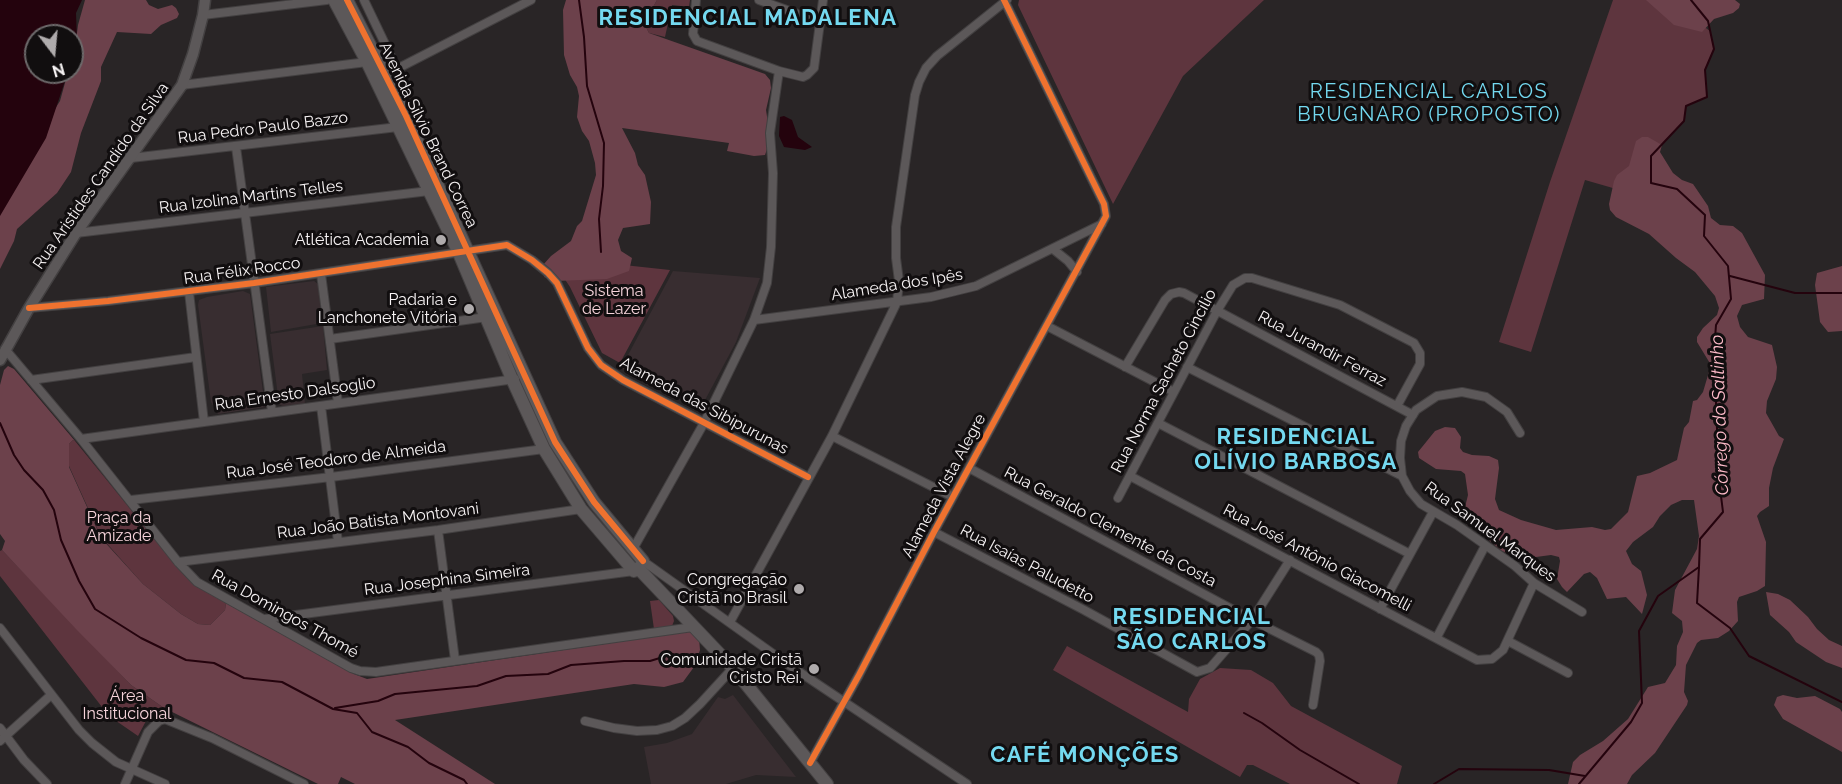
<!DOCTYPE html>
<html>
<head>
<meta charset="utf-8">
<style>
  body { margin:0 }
  #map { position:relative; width:1842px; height:784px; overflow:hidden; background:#292526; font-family:Raleway,sans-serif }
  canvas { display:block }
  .north { position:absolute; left:24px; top:24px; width:60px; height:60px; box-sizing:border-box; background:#110e0f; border:2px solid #6d6a6b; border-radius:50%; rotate:164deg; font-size:16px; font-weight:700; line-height:24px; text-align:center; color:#f7f3f4 }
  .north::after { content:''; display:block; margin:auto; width:21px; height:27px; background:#afabac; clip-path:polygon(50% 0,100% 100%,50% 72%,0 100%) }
</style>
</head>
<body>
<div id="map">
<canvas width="1842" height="784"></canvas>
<div class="north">N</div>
</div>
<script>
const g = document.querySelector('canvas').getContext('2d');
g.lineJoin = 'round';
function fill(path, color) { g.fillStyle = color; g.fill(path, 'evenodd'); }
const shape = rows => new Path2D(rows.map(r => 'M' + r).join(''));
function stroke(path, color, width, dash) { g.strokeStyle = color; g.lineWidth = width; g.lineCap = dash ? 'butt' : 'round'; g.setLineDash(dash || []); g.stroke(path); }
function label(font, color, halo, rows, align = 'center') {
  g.font = font + ' Raleway,sans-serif'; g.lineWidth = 6; g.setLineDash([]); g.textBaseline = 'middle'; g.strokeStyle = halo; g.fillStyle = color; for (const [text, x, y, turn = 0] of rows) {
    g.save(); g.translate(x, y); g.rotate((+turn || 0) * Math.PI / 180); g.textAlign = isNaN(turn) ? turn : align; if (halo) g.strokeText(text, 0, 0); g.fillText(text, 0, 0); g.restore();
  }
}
fill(shape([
  [673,271,760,278,736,342,704,402,697,407,621,368],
  [314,281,318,284,322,323,271,332,266,287],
  [243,291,250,294,265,407,218,414,211,402,198,305,199,300,207,297],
  [323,326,327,370,302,374,305,404,284,407,279,404,270,334],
  [733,695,796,777,756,775,726,784,651,784,644,747,667,743,692,734,718,697,725,699]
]), '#382d30');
fill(shape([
  [657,0,690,0,689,7,672,5,665,37,649,33,644,23],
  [1019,0,1264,0,1183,76,1113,204,1018,5],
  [1613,0,1667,0,1710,31,1714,49,1705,70,1707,97,1686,106,1684,121,1651,156,1651,199,1585,180,1531,352,1499,342,1550,182],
  [550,257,670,270,620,363,602,353,570,287],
  [73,440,75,441,184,575,199,587,226,603,225,610,210,625,198,624,181,614,143,584,101,537,69,466,69,444],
  [2,550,131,685,164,708,146,721,138,736,109,716,0,576,0,551],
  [659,600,673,616,674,621,672,626,668,628,654,629,650,601],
  [1067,646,1188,712,1189,699,1200,679,1220,668,1251,670,1273,683,1291,706,1402,766,1397,784,1290,784,1253,765,1247,765,1240,777,1053,670]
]), '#5e353e');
fill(shape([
  [85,0,146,0,149,5,158,9,172,5,176,8,179,14,177,18,161,25,151,34,117,32,101,67,101,81,81,133,71,172,57,193,17,229,14,241,0,269,0,214,37,137,60,101,68,72,72,72,78,25],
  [566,0,657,0,644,23,649,33,751,69,765,74,770,80,771,88,766,110,768,123,767,149,765,155,754,156,727,151,729,143,622,128,635,153,638,165,645,175,651,202,650,224,623,228,618,240,621,251,632,258,629,271,607,279,555,281,544,277,543,265,551,256,571,241,577,226,582,221,596,175,595,163,589,141,582,131,577,117,579,96,577,87,570,75,564,55,563,10],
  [1646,0,1735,0,1740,4,1739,8,1733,13,1714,19,1702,32,1674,25],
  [1642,137,1648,137,1662,145,1660,152,1673,173,1682,180,1693,184,1708,206,1711,218,1720,225,1733,226,1742,233,1765,275,1764,299,1742,305,1737,316,1740,327,1748,337,1772,345,1777,367,1776,379,1767,401,1766,413,1779,436,1784,439,1773,468,1769,488,1769,506,1760,512,1757,516,1766,542,1765,586,1757,591,1739,597,1737,602,1738,621,1729,631,1718,638,1701,640,1697,643,1686,665,1684,692,1688,701,1687,705,1655,753,1632,775,1627,784,1568,784,1573,762,1580,755,1603,741,1628,719,1648,687,1665,683,1676,665,1677,646,1683,632,1682,621,1672,613,1675,590,1697,549,1699,536,1694,500,1682,500,1671,505,1660,516,1653,527,1633,542,1626,551,1632,564,1641,571,1647,595,1642,614,1626,597,1607,599,1597,578,1590,572,1584,574,1567,592,1562,587,1557,579,1560,561,1559,557,1551,555,1521,559,1502,551,1478,531,1466,512,1465,507,1468,495,1465,474,1461,471,1436,469,1419,458,1418,452,1435,431,1445,427,1455,428,1461,437,1460,448,1463,452,1472,455,1489,456,1498,460,1499,468,1495,499,1499,510,1521,520,1556,530,1592,527,1605,530,1611,529,1628,512,1637,476,1650,473,1677,460,1684,428,1689,422,1693,401,1697,400,1703,392,1711,365,1697,342,1697,337,1703,328,1717,315,1719,308,1715,296,1695,272,1676,258,1649,234,1616,217,1610,210,1609,204,1614,181,1617,175,1629,166,1636,141],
  [1842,266,1842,331,1828,332,1820,322,1815,285,1817,273],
  [8,366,14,369,75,441,73,440,69,444,69,467,101,538,143,584,181,614,198,624,210,625,225,610,226,603,354,674,367,679,692,631,699,638,700,650,694,667,683,682,664,687,634,684,395,720,495,784,355,784,341,777,338,784,318,784,164,708,131,685,76,629,2,550,5,541,0,534,0,385,4,370],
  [1766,592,1778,594,1790,600,1808,617,1817,629,1829,640,1842,646,1842,668,1826,662,1796,642,1789,632,1770,615],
  [1783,695,1797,698,1815,696,1840,709,1842,712,1842,752,1783,719,1774,705,1777,697]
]), '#6c414b');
fill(shape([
  [0,0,82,0,76,13,77,43,72,59,72,36,36,36,36,72,68,72,46,138,0,216],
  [784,116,792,120,798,137,812,147,805,150,784,147,779,136,780,117]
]), '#24030d');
stroke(shape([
  [579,0,584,37,587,86,604,143,603,186,599,219,601,252],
  [1730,276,1795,293,1842,293],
  [0,423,14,455,24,470,43,490,54,510,61,540,79,581,95,609,141,638,186,660,214,663,244,678,282,682,333,709,357,713,372,732,408,747,429,763,464,780,467,784],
  [1699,567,1697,603,1730,628,1749,656,1842,702],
  [335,708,378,701,395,694,477,686,506,676,548,674,571,665,624,661,650,661,673,654],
  [1244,713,1262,723,1300,750,1359,784],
  [1434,784,1459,769,1549,770,1585,776],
  [1579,784,1631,722,1642,703,1639,631,1658,596,1699,567,1700,539,1723,512,1719,480,1714,352,1716,325,1731,299,1728,266,1704,236,1705,215,1677,189,1651,183,1651,156,1684,121,1686,106,1707,97,1705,70,1714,49,1708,21,1691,0]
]), '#24030d', 2);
const minor = shape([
  [364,0,397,69],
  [696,0,693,34,697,41,779,71,803,77,807,75,814,68,823,0],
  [759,0,820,22],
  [203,15,327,0],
  [385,75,531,0],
  [182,85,367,62],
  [236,147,272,412],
  [131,158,398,127],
  [76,233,429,191],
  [1053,249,1068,261,1077,272],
  [321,274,338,403],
  [189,292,204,422],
  [29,308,108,301,254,283,507,245,532,260,548,273,557,283,588,348,601,365,623,380,808,477],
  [754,320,931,297,976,286,1102,224],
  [1047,326,1174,392],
  [330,339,487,317],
  [5,349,81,439,178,562,197,582,351,668,360,671,376,672,693,627],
  [1125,367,1165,300,1171,294,1179,292,1184,293,1413,415],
  [1187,367,1402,476],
  [31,380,196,357],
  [321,406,338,542],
  [1158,423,1410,554],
  [1520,433,1507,412,1486,397,1462,392,1437,396,1416,410,1406,426,1401,441,1400,458,1402,476,1410,491,1421,504,1457,525,1515,566,1534,583,1582,612],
  [832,436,953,497],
  [81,439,515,379],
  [969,468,1252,620,1316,652,1319,655,1320,661,1313,705],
  [1130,476,1477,660,1492,659,1503,650,1534,583],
  [1118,498,1217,311,1233,285,1245,278,1252,278,1340,305,1414,343,1420,353,1420,364,1397,406],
  [131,500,331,477,544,449],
  [438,530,455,660],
  [934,532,1084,610,1197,672,1210,668,1252,620,1290,560],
  [633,549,704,423,754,320,767,283,771,247,773,173,770,133,779,71],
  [178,562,438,530,581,509],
  [1380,609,1433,512],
  [265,619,634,571,643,561,786,663,967,784],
  [730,622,832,436,897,302,899,281,896,258,896,227,915,95,919,82,926,68,937,56,1007,0],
  [0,628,79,730,92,743,116,762,165,784],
  [1437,637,1485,546],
  [1508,641,1568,673],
  [585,721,614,728,637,731,657,730,672,726,685,718,700,704,733,668],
  [0,728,24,760,47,784],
  [0,741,51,695],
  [810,763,859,675,934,532,1106,216,1104,204,1004,0],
  [125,784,148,732,159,721,165,719,212,738,304,784]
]);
const tertiary = shape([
  [0,360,29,308,76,233,182,85,193,54,203,15,205,0]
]);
const secondary = shape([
  [334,0,367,62,458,251,512,379,544,449,581,509,634,571],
  [347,0,406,116,555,442,594,502,643,561],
  [638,568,733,668,827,784]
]);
stroke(minor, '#434041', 10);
stroke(tertiary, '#434041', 13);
stroke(secondary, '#434041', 14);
stroke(minor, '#5c5859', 8);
stroke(tertiary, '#5c5859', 10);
stroke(secondary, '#5c5859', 12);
stroke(shape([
  [347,0,406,116,555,442,594,502,643,561],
  [29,308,108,301,254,283,507,245,532,260,548,273,557,283,588,348,601,365,623,380,808,477],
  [810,763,859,675,934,532,1106,216,1104,204,1004,0]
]), '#ef722f', 6);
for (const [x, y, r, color] of [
  [441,240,6,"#afabac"],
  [469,309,6,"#afabac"],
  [799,589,6,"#afabac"],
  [814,669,6,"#afabac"]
]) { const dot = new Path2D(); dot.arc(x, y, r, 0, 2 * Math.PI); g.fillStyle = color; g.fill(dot); stroke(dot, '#110e0f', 2); }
label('16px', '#f7f3f4', '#110e0f', [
  ["Rua Pedro Paulo Bazzo",263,128,-7],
  ["Avenida Silvio Brand Correa",428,135,64],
  ["Rua Aristides Candido da Silva",101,176,-55],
  ["Rua Izolina Martins Telles",251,197,-7],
  ["Rua Félix Rocco",242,271,-8],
  ["Alameda dos Ipês",897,285,-9],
  ["Rua Jurandir Ferraz",1322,349,28],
  ["Rua Norma Sacheto Cincílio",1164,381,-62],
  ["Rua Ernesto Dalsoglio",295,394,-8],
  ["Alameda das Sibipurunas",704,406,28],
  ["Rua José Teodoro de Almeida",336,460,-7],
  ["Alameda Vista Alegre",944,486,-62],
  ["Rua João Batista Montovani",378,521,-7],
  ["Rua Geraldo Clemente da Costa",1110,527,28],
  ["Rua Samuel Marques",1490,532,36],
  ["Rua José Antônio Giacomelli",1317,558,28],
  ["Rua Isaías Paludetto",1027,564,28],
  ["Rua Josephina Simeira",447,580,-7],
  ["Rua Domingos Thomé",285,614,29]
]);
label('16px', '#f7f3f4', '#110e0f', [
  ["Atlética Academia",429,240],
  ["Padaria e",457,300],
  ["Lanchonete Vitória",457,318],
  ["Congregação",787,580],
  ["Cristã no Brasil",787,598],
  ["Comunidade Cristã",802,660],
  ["Cristo Rei.",802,678]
], 'right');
label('16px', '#f7d4db', '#110e0f', [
  ["Sistema",614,291],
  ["de Lazer",614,309],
  ["Praça da",119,518],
  ["Amizade",119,536],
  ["Área",127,696],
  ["Institucional",127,714]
]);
label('italic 18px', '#febbc9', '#110e0f', [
  ["Córrego do Saltinho",1720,415,-92]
]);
g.letterSpacing = '1.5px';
label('20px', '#74d9f0', '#110e0f', [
  ["RESIDENCIAL CARLOS",1429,92],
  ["BRUGNARO (PROPOSTO)",1429,115]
]);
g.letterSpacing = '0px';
g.letterSpacing = '1.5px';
label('bold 22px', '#74d9f0', '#110e0f', [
  ["RESIDENCIAL MADALENA",748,18],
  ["RESIDENCIAL",1296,437],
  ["OLÍVIO BARBOSA",1296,462],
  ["RESIDENCIAL",1192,617],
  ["SÃO CARLOS",1192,642],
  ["CAFÉ MONÇÕES",1085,755]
]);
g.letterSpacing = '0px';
</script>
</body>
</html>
